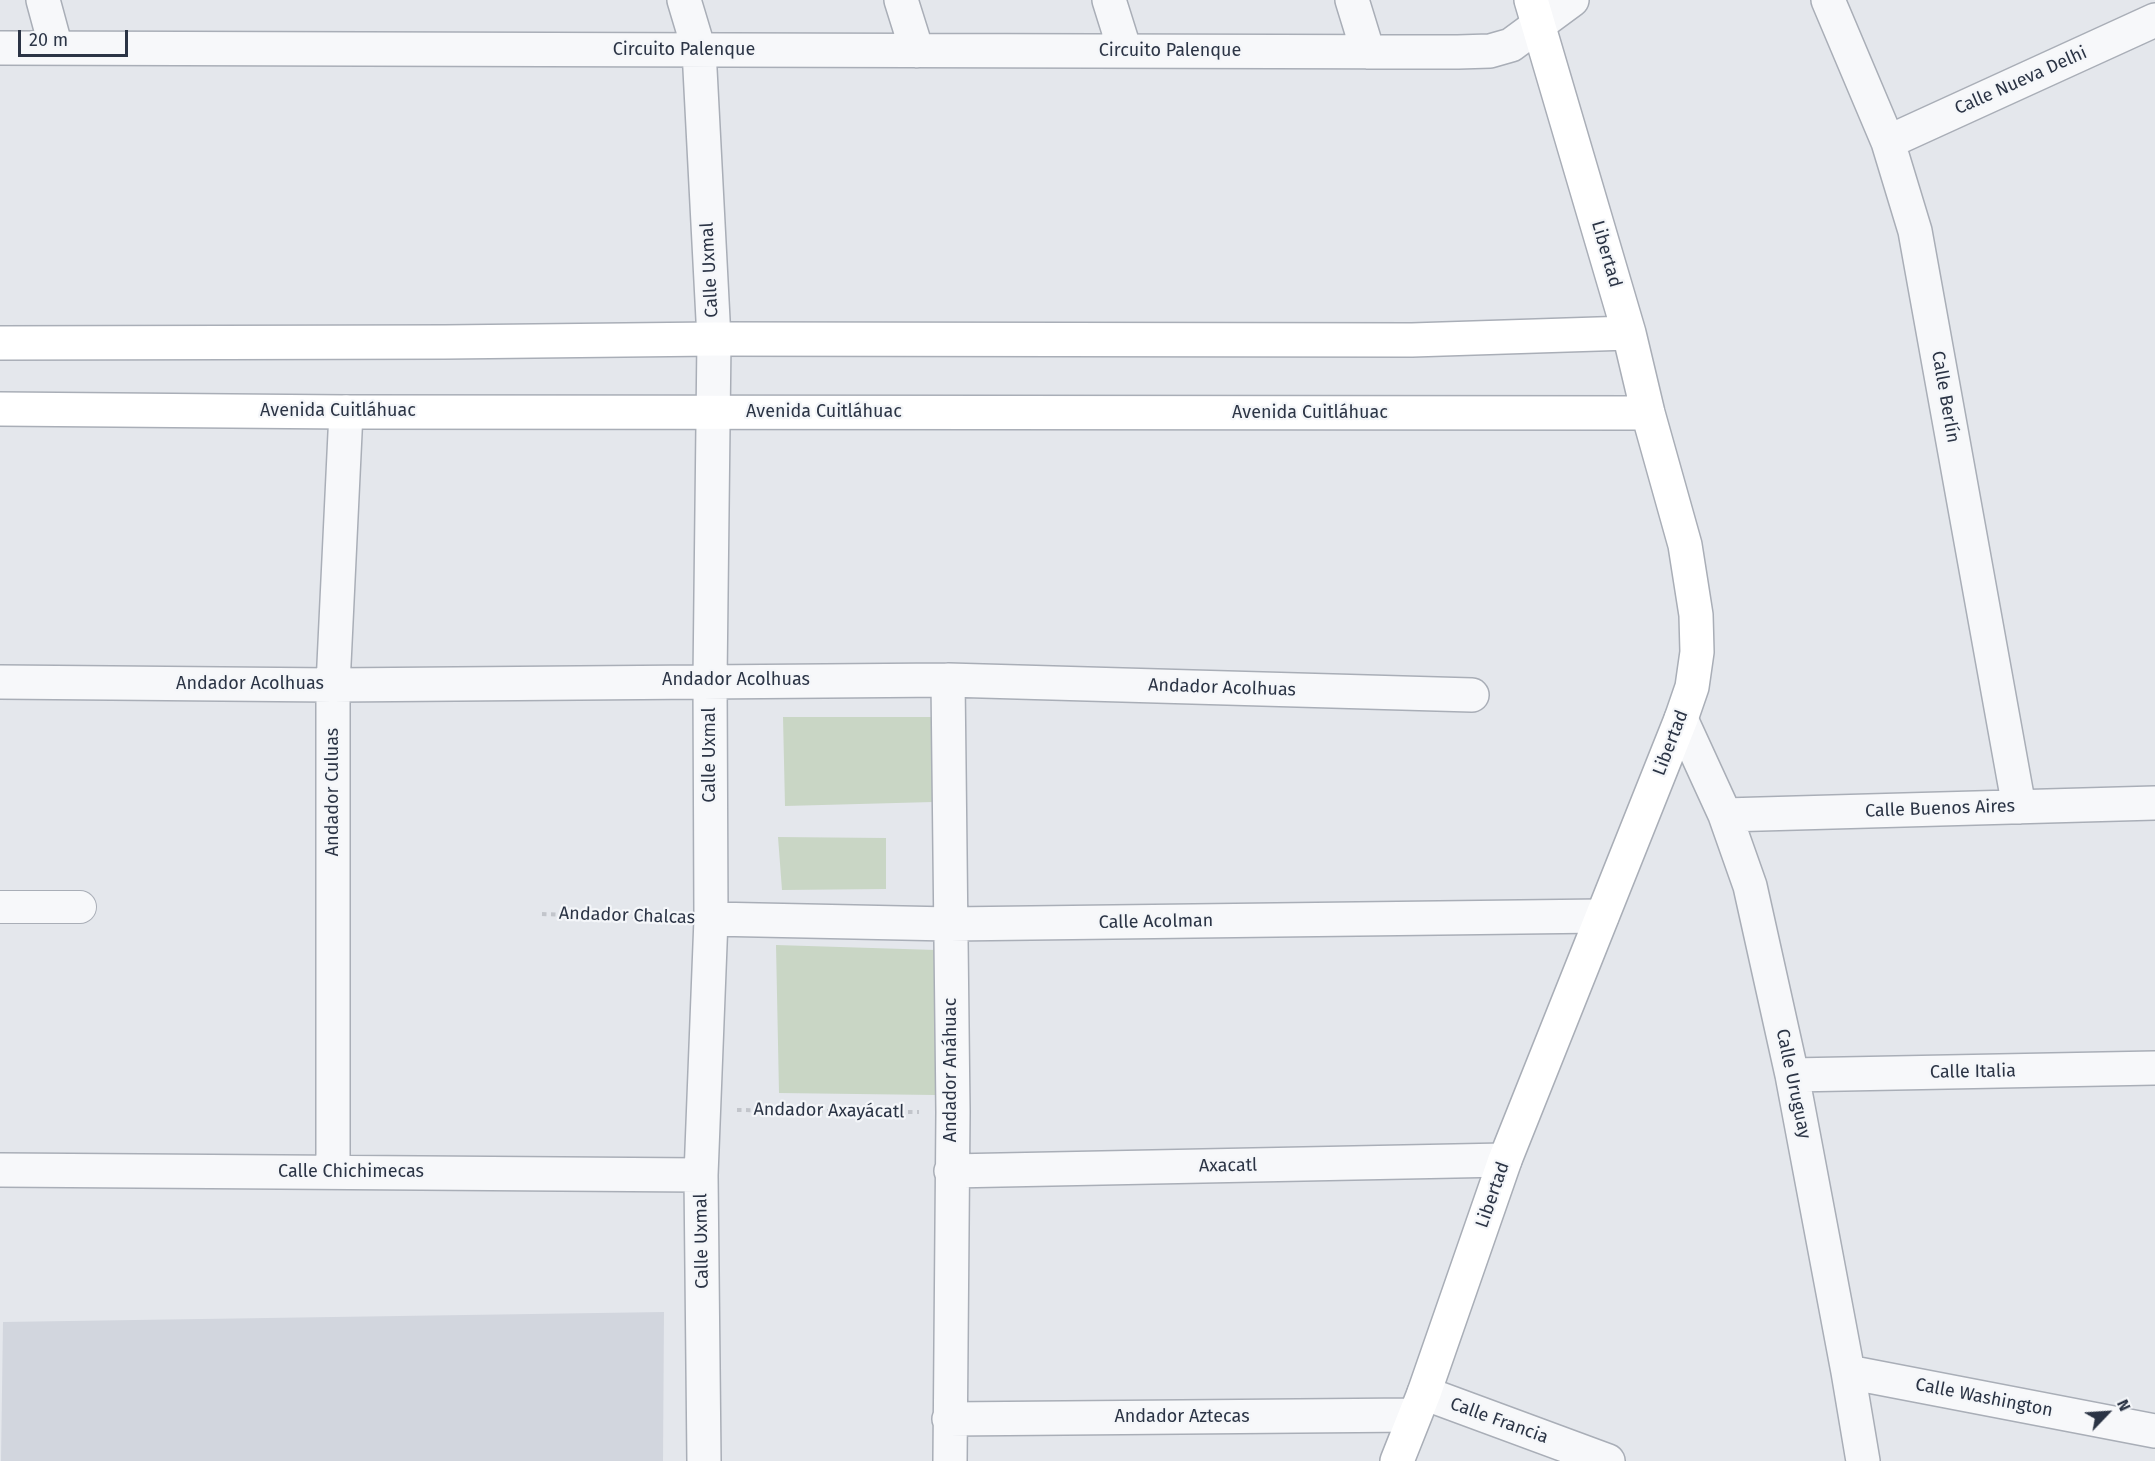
<!DOCTYPE html>
<html>
<head>
<meta charset="utf-8">
<style>
  body { margin:0 }
  #map { position:relative; width:2155px; height:1461px; overflow:hidden; background:#e4e7ec; font-family:"Fira Sans",sans-serif }
  canvas { display:block }
  .north { position:absolute; left:2077px; top:1383px; width:60px; height:60px; -webkit-text-stroke:4px #f4f6f9; paint-order:stroke; rotate:65deg; font-size:16px; font-weight:700; line-height:24px; text-align:center; color:#2b3445 }
  .north::after { content:''; display:block; margin:auto; width:21px; height:27px; background:#2b3445; clip-path:polygon(50% 0,100% 100%,50% 72%,0 100%) }
  .scale { position:absolute; left:18px; top:30px; width:110px; height:27px; box-sizing:border-box; border:3px solid #2b3445; border-top:0; padding-left:8px; font-size:18px; line-height:21px; white-space:nowrap; color:#2b3445; -webkit-text-stroke:4px #f4f6f9; paint-order:stroke }
</style>
</head>
<body>
<div id="map">
<canvas width="2155" height="1461"></canvas>
<div class="north">N</div>
<div class="scale">20 m</div>
</div>
<script>
const g = document.querySelector('canvas').getContext('2d');
g.lineJoin = 'round';
function fill(path, color) { g.fillStyle = color; g.fill(path, 'evenodd'); }
const shape = rows => new Path2D(rows.map(r => 'M' + r).join(''));
function stroke(path, color, width, dash) { g.strokeStyle = color; g.lineWidth = width; g.lineCap = dash ? 'butt' : 'round'; g.setLineDash(dash || []); g.stroke(path); }
function label(font, color, halo, rows, align = 'center') {
  g.font = font + ' "Fira Sans",sans-serif'; g.lineWidth = 4.5; g.setLineDash([]); g.textBaseline = 'middle'; g.strokeStyle = halo; g.fillStyle = color; for (const [text, x, y, turn = 0] of rows) {
    g.save(); g.translate(x, y); g.rotate((+turn || 0) * Math.PI / 180); g.textAlign = isNaN(turn) ? turn : align; if (halo) g.strokeText(text, 0, 0); g.fillText(text, 0, 0); g.restore();
  }
}
fill(shape([
  [664,1312,663,1461,1,1461,3,1322]
]), '#d2d6de');
fill(shape([
  [783,717,933,717,933,802,785,806],
  [778,837,886,838,886,889,782,890],
  [776,945,936,950,935,1095,779,1093]
]), '#c9d6c5');
const pedestrian = shape([
  [0,907,80,907]
]);
const minor = shape([
  [43,0,56,48],
  [684,0,699,50,714,339,710,680,711,919,701,1175,704,1461],
  [901,0,917,51],
  [1109,0,1125,51],
  [1352,0,1368,52],
  [1828,0,1888,142,1915,231,2019,807],
  [0,48,1458,52,1490,51,1511,45,1572,0],
  [1888,142,2155,20],
  [948,680,953,1112,950,1461],
  [0,682,333,685,948,680,1472,695],
  [1681,719,1725,815,1750,886,1792,1075,1848,1372,1863,1461],
  [1725,815,2155,803],
  [711,919,950,924,1602,916],
  [1792,1075,2155,1068],
  [0,1170,701,1175],
  [951,1171,1505,1160],
  [333,1172,333,685,346,412],
  [1848,1372,2155,1431],
  [1424,1393,1608,1461],
  [949,1419,1414,1415]
]);
const secondary = shape([
  [0,343,445,342,714,339,1412,340,1629,333],
  [0,409,346,412,1648,413],
  [1397,1461,1424,1393,1505,1160,1681,719,1692,687,1697,652,1696,615,1685,545,1648,413,1629,333,1531,0]
]);
stroke(pedestrian, '#a9aeb7', 34);
stroke(minor, '#a9aeb7', 36);
stroke(secondary, '#a9aeb7', 36);
stroke(shape([
  [542,914,676,918],
  [737,1110,919,1112]
]), '#c2c5cb', 4, [4.5, 4.5]);
stroke(pedestrian, '#f7f8fa', 32);
stroke(minor, '#f7f8fa', 33);
stroke(secondary, '#fff', 33);
label('18px', '#2b3445', '#f4f6f9', [
  ["Circuito Palenque",684,50],
  ["Circuito Palenque",1170,51],
  ["Calle Nueva Delhi",2021,81,-24],
  ["Libertad",1606,254,74],
  ["Calle Uxmal",710,270,-93],
  ["Calle Berlín",1945,397,80],
  ["Avenida Cuitláhuac",338,411],
  ["Avenida Cuitláhuac",824,412],
  ["Avenida Cuitláhuac",1310,413],
  ["Andador Acolhuas",736,680],
  ["Andador Acolhuas",250,684],
  ["Andador Acolhuas",1222,688,2],
  ["Libertad",1671,743,-69],
  ["Calle Uxmal",710,755,-90],
  ["Andador Culuas",333,792,-90],
  ["Calle Buenos Aires",1940,809,-2],
  ["Andador Chalcas",627,916,2],
  ["Calle Acolman",1156,922,-1],
  ["Andador Anáhuac",951,1070,-90],
  ["Calle Italia",1973,1072,-1],
  ["Calle Uruguay",1793,1084,78],
  ["Andador Axayácatl",829,1111,1],
  ["Axacatl",1228,1166,-1],
  ["Calle Chichimecas",351,1172],
  ["Libertad",1493,1195,-71],
  ["Calle Uxmal",702,1241,-91],
  ["Calle Washington",1984,1398,11],
  ["Andador Aztecas",1182,1417],
  ["Calle Francia",1499,1421,20]
]);
</script>
</body>
</html>
